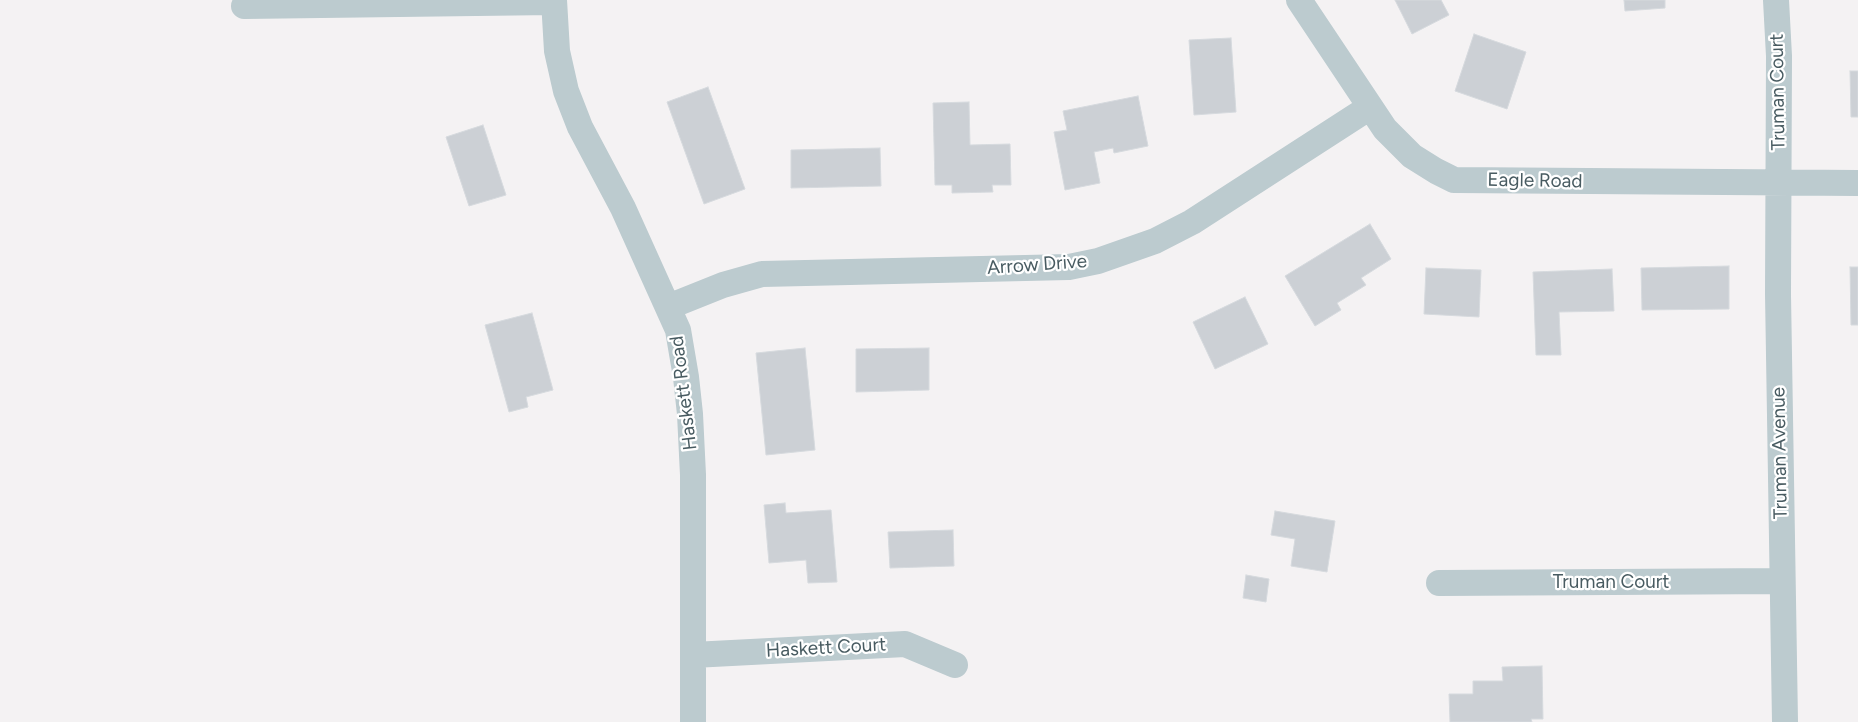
<!DOCTYPE html>
<html>
<head>
<meta charset="utf-8">
<style>
  body { margin:0 }
  canvas { display:block; background:#f4f2f3 }
</style>
</head>
<body>
<canvas width="1858" height="722"></canvas>
<script>
const g = document.querySelector('canvas').getContext('2d');
g.lineJoin = 'round';
function fill(path, color) { g.fillStyle = color; g.fill(path, 'evenodd'); }
const shape = rows => new Path2D(rows.map(r => 'M' + r).join(''));
function stroke(path, color, width, dash) { g.strokeStyle = color; g.lineWidth = width; g.lineCap = dash ? 'butt' : 'round'; g.setLineDash(dash || []); g.stroke(path); }
function label(font, color, halo, rows, align = 'center') {
  g.font = font + ' Figtree,sans-serif'; g.lineWidth = 4.5; g.setLineDash([]); g.textBaseline = 'middle'; g.strokeStyle = halo; g.fillStyle = color; for (const [text, x, y, turn = 0] of rows) {
    g.save(); g.translate(x, y); g.rotate((+turn || 0) * Math.PI / 180); g.textAlign = isNaN(turn) ? turn : align; if (halo) g.strokeText(text, 0, 0); g.fillText(text, 0, 0); g.restore();
  }
}
const building = shape([
  [1395,0,1441,0,1449,15,1412,34,1395,0],
  [1624,0,1665,0,1665,8,1625,11,1624,0],
  [1474,34,1526,52,1507,109,1455,91,1474,34],
  [1231,38,1236,112,1194,115,1189,40,1231,38],
  [1850,71,1858,71,1858,117,1851,117,1850,71],
  [708,87,745,189,704,204,667,102,708,87],
  [1138,96,1148,146,1114,153,1113,148,1094,152,1100,183,1065,190,1054,132,1067,130,1063,111,1138,96],
  [969,102,970,145,1010,144,1011,185,992,185,993,192,952,193,952,185,935,185,933,103,969,102],
  [483,125,506,195,469,206,446,137,483,125],
  [880,148,881,186,791,188,791,150,880,148],
  [1370,224,1391,259,1361,278,1366,285,1337,303,1341,310,1315,326,1285,276,1370,224],
  [1729,266,1729,309,1642,310,1641,268,1729,266],
  [1850,267,1858,267,1858,325,1851,325,1850,267],
  [1426,268,1481,270,1479,317,1424,314,1426,268],
  [1612,269,1614,311,1559,312,1561,355,1536,355,1533,272,1612,269],
  [1245,297,1268,344,1215,369,1193,322,1245,297],
  [532,313,553,390,526,397,528,407,509,412,485,325,532,313],
  [805,348,815,450,766,455,756,353,805,348],
  [929,348,929,390,856,392,856,349,929,348],
  [785,503,786,513,831,510,837,582,808,583,806,560,769,563,764,505,785,503],
  [1275,511,1335,521,1327,572,1291,566,1295,539,1271,535,1275,511],
  [953,530,954,566,890,568,888,532,953,530],
  [1246,575,1269,579,1266,602,1243,598,1246,575],
  [1542,666,1543,719,1531,719,1532,722,1450,722,1449,694,1473,694,1473,681,1503,681,1502,667,1542,666]
]);
fill(building, '#ccd0d5');
stroke(building, '#d6dade', 1);
stroke(shape([
  [554,0,557,51,566,91,580,127,623,208,678,330,686,377,690,414,693,475,693,722],
  [1299,0,1385,129,1412,156,1436,171,1454,180,1858,183],
  [1776,0,1779,56,1778,294,1785,722],
  [244,6,553,2],
  [668,307,723,285,762,274,1069,267,1098,261,1155,241,1192,222,1370,107],
  [1439,583,1782,581],
  [693,655,905,644,955,665]
]), '#bccbcf', 26);
label('19px', '#485b61', '#fff', [
  ["Truman Court",1778,92,-91],
  ["Eagle Road",1535,181,1],
  ["Arrow Drive",1037,265,-4],
  ["Haskett Road",684,393,-97],
  ["Truman Avenue",1780,453,-91],
  ["Truman Court",1611,582],
  ["Haskett Court",826,648,-3]
]);
</script>
</body>
</html>
